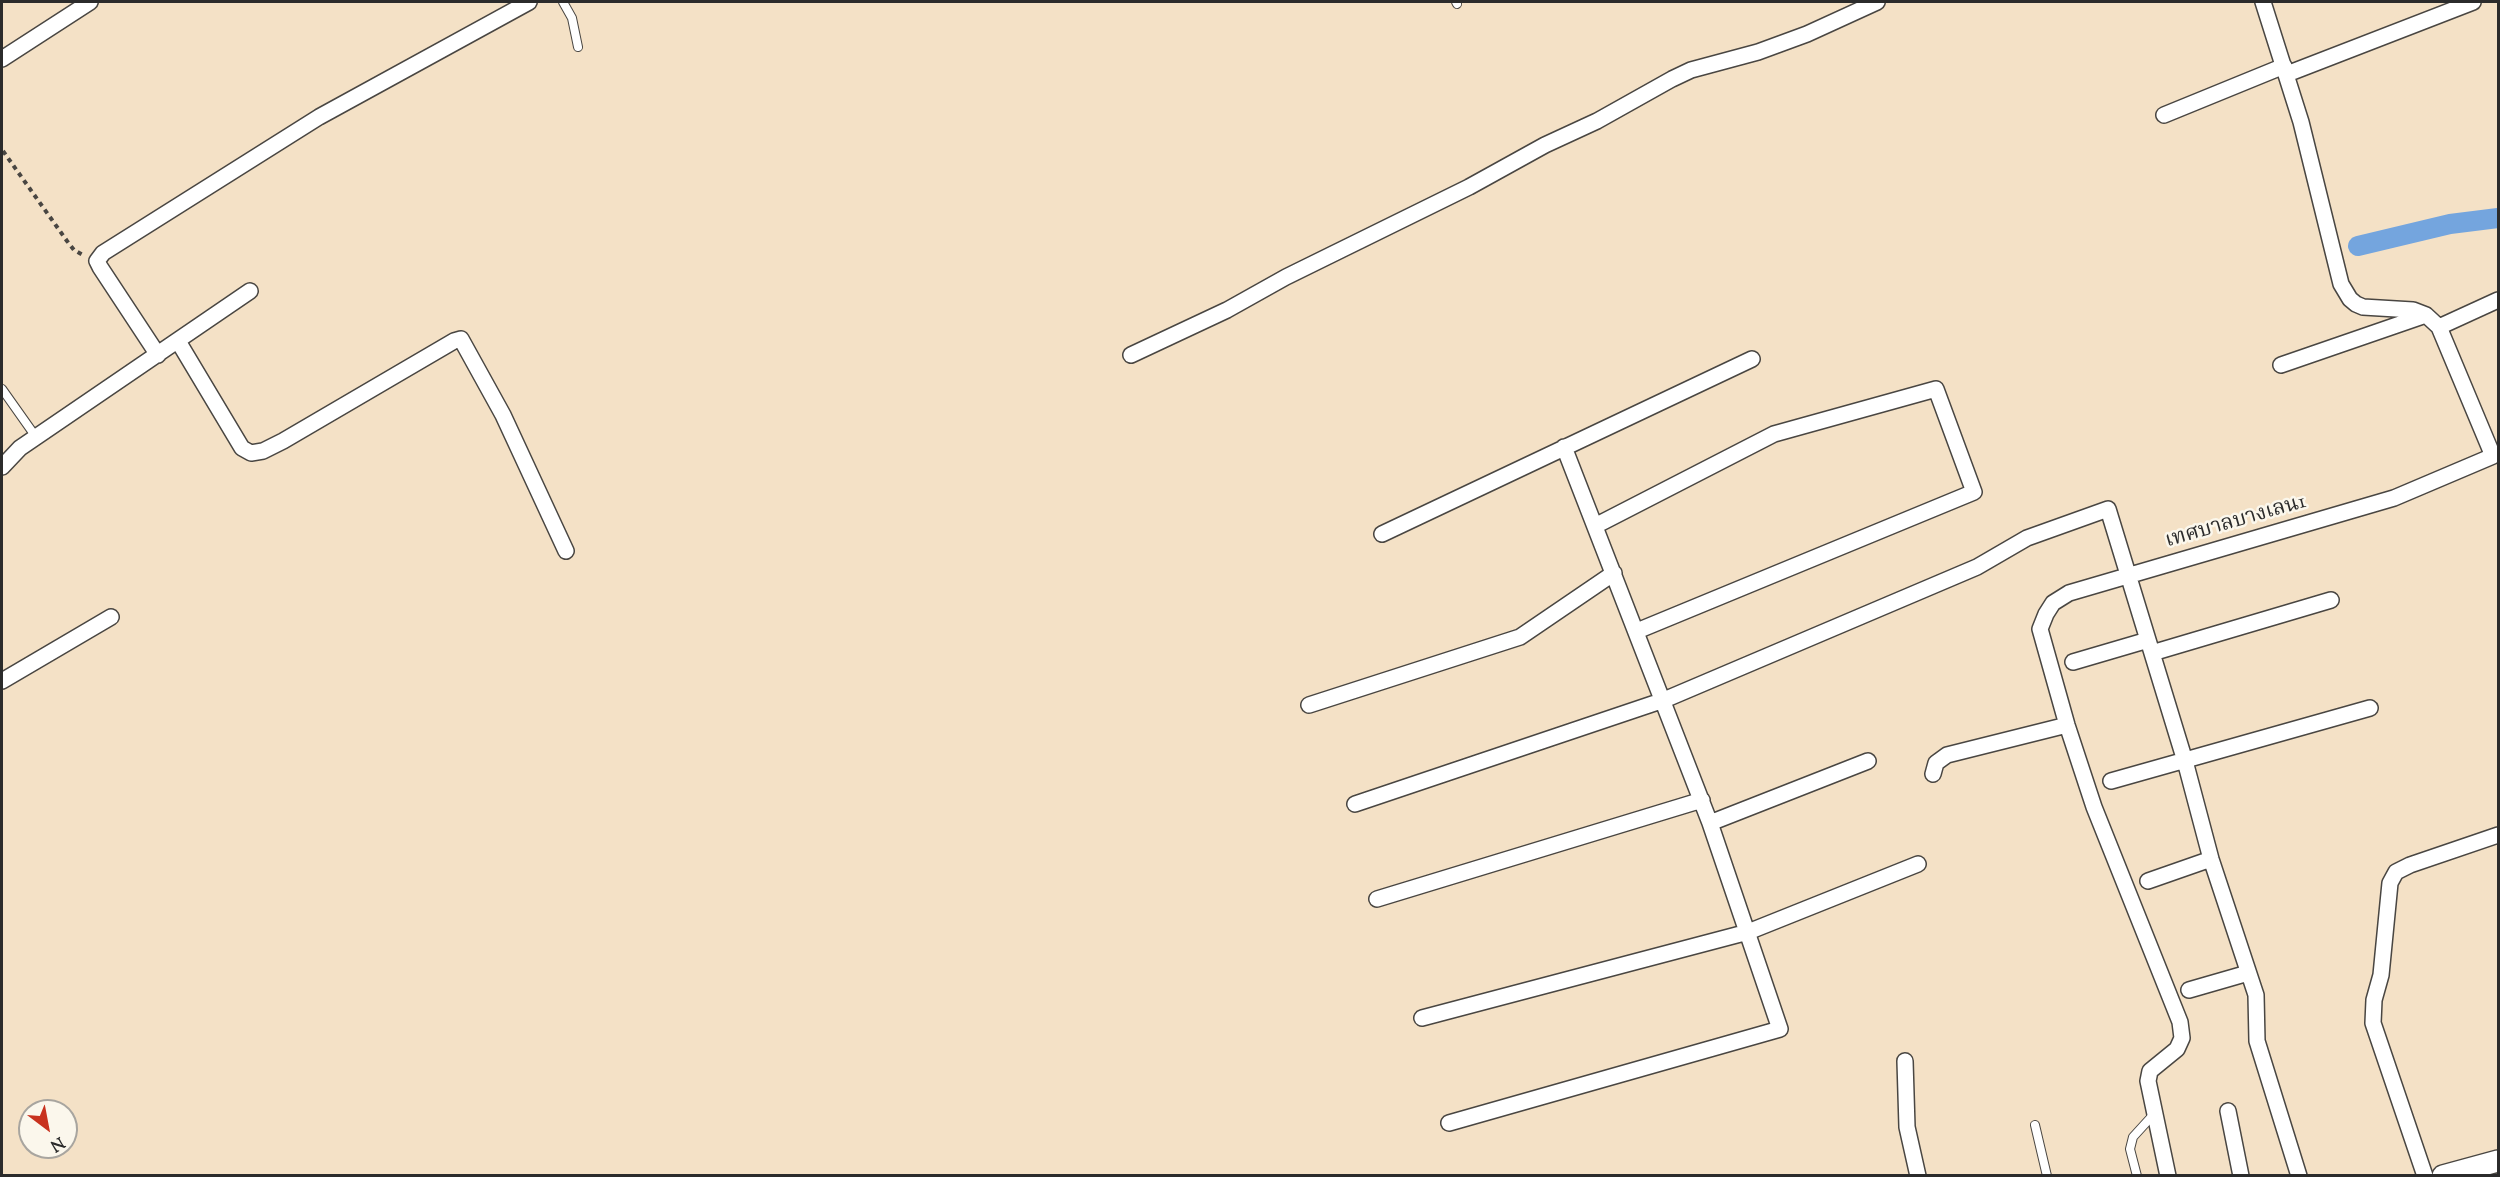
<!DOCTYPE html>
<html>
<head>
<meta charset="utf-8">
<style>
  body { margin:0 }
  #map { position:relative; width:2500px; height:1177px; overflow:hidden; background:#f4e1c6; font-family:"Sorts Mill Goudy",serif }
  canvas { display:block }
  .frame { position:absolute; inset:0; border:3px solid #2b2b2b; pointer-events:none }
  .north { position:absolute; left:18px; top:1099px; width:60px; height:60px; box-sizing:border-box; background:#fbf7ec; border:2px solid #a8a59f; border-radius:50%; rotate:148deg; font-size:16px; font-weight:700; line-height:24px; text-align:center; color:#2b2b2b }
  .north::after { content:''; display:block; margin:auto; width:21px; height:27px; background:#c8321e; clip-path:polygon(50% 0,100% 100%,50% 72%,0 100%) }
</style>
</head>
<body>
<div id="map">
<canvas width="2500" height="1177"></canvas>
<div class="frame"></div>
<div class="north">N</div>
</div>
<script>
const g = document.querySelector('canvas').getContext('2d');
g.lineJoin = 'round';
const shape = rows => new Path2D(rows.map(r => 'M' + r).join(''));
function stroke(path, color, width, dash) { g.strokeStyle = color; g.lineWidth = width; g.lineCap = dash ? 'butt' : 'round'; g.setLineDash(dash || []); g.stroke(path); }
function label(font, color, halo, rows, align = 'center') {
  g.font = font + ' "Sorts Mill Goudy","Noto Serif Thai",serif'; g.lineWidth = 5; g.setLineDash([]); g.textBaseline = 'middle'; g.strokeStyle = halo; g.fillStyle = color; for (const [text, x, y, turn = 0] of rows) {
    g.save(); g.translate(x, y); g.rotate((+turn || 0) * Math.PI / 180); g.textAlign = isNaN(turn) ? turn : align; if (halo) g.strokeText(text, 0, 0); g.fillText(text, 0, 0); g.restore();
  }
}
stroke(shape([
  [2358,246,2450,224,2498,218]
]), '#74a5de', 20);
const lane = shape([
  [563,2,572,18,578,47],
  [1456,2,1457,4],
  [2,389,36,437],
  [2035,1125,2047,1176],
  [2137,1176,2130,1149,2133,1137,2154,1114]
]);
const street = shape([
  [2,59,90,2],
  [2287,74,2473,2],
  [2164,115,2284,66],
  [2439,327,2498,300],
  [178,341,242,448,251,453,263,451,283,441,454,341,461,339,503,415,566,551],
  [158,355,100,267,97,261,103,253,319,117,529,2],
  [1131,355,1227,310,1286,277,1469,187,1545,145,1597,121,1672,79,1691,70,1758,52,1807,34,1877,2],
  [2281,365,2426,315],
  [2,467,20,448,250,291],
  [1595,526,1774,434,1936,389,1974,492,1637,631],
  [1382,534,1752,359],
  [2152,653,2331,600],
  [2073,662,2148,640],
  [2,681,111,617],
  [1309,705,1520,637,1614,573],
  [1933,774,1936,763,1947,755,2067,725],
  [2111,781,2370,708],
  [1355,804,1664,700,1977,567,2027,538,2108,509,2185,761,2211,859,2256,995,2257,1041,2299,1176],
  [1710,823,1868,761],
  [2148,881,2211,859],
  [1377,899,1702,800],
  [2189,990,2248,973],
  [1422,1018,1748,932,1918,864],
  [1905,1061,1907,1127,1918,1176],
  [2228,1111,2241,1176],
  [1449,1123,1780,1029,1710,823,1564,447],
  [2168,1176,2148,1081,2150,1071,2177,1049,2182,1038,2180,1022,2094,807,2067,725,2040,629,2046,614,2053,603,2069,593,2394,498,2493,456,2439,327,2426,315,2413,310,2363,307,2356,304,2350,299,2341,284,2301,122,2263,2],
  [2425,1176,2373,1023,2374,1000,2381,975,2390,883,2396,872,2410,865,2498,835]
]);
const secondary = shape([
  [2443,1176,2498,1161]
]);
stroke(lane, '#494642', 10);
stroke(street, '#494642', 18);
stroke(secondary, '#494642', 24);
stroke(shape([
  [3,151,67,241,74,250,83,255]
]), '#494642', 4, [4.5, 4.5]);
stroke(lane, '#fff', 8);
stroke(street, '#fff', 15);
stroke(secondary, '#fff', 21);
label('21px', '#2b2b2b', '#fbf7ec', [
  ["เทศบาลบางเลน1",2236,523,-16]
]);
</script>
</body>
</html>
